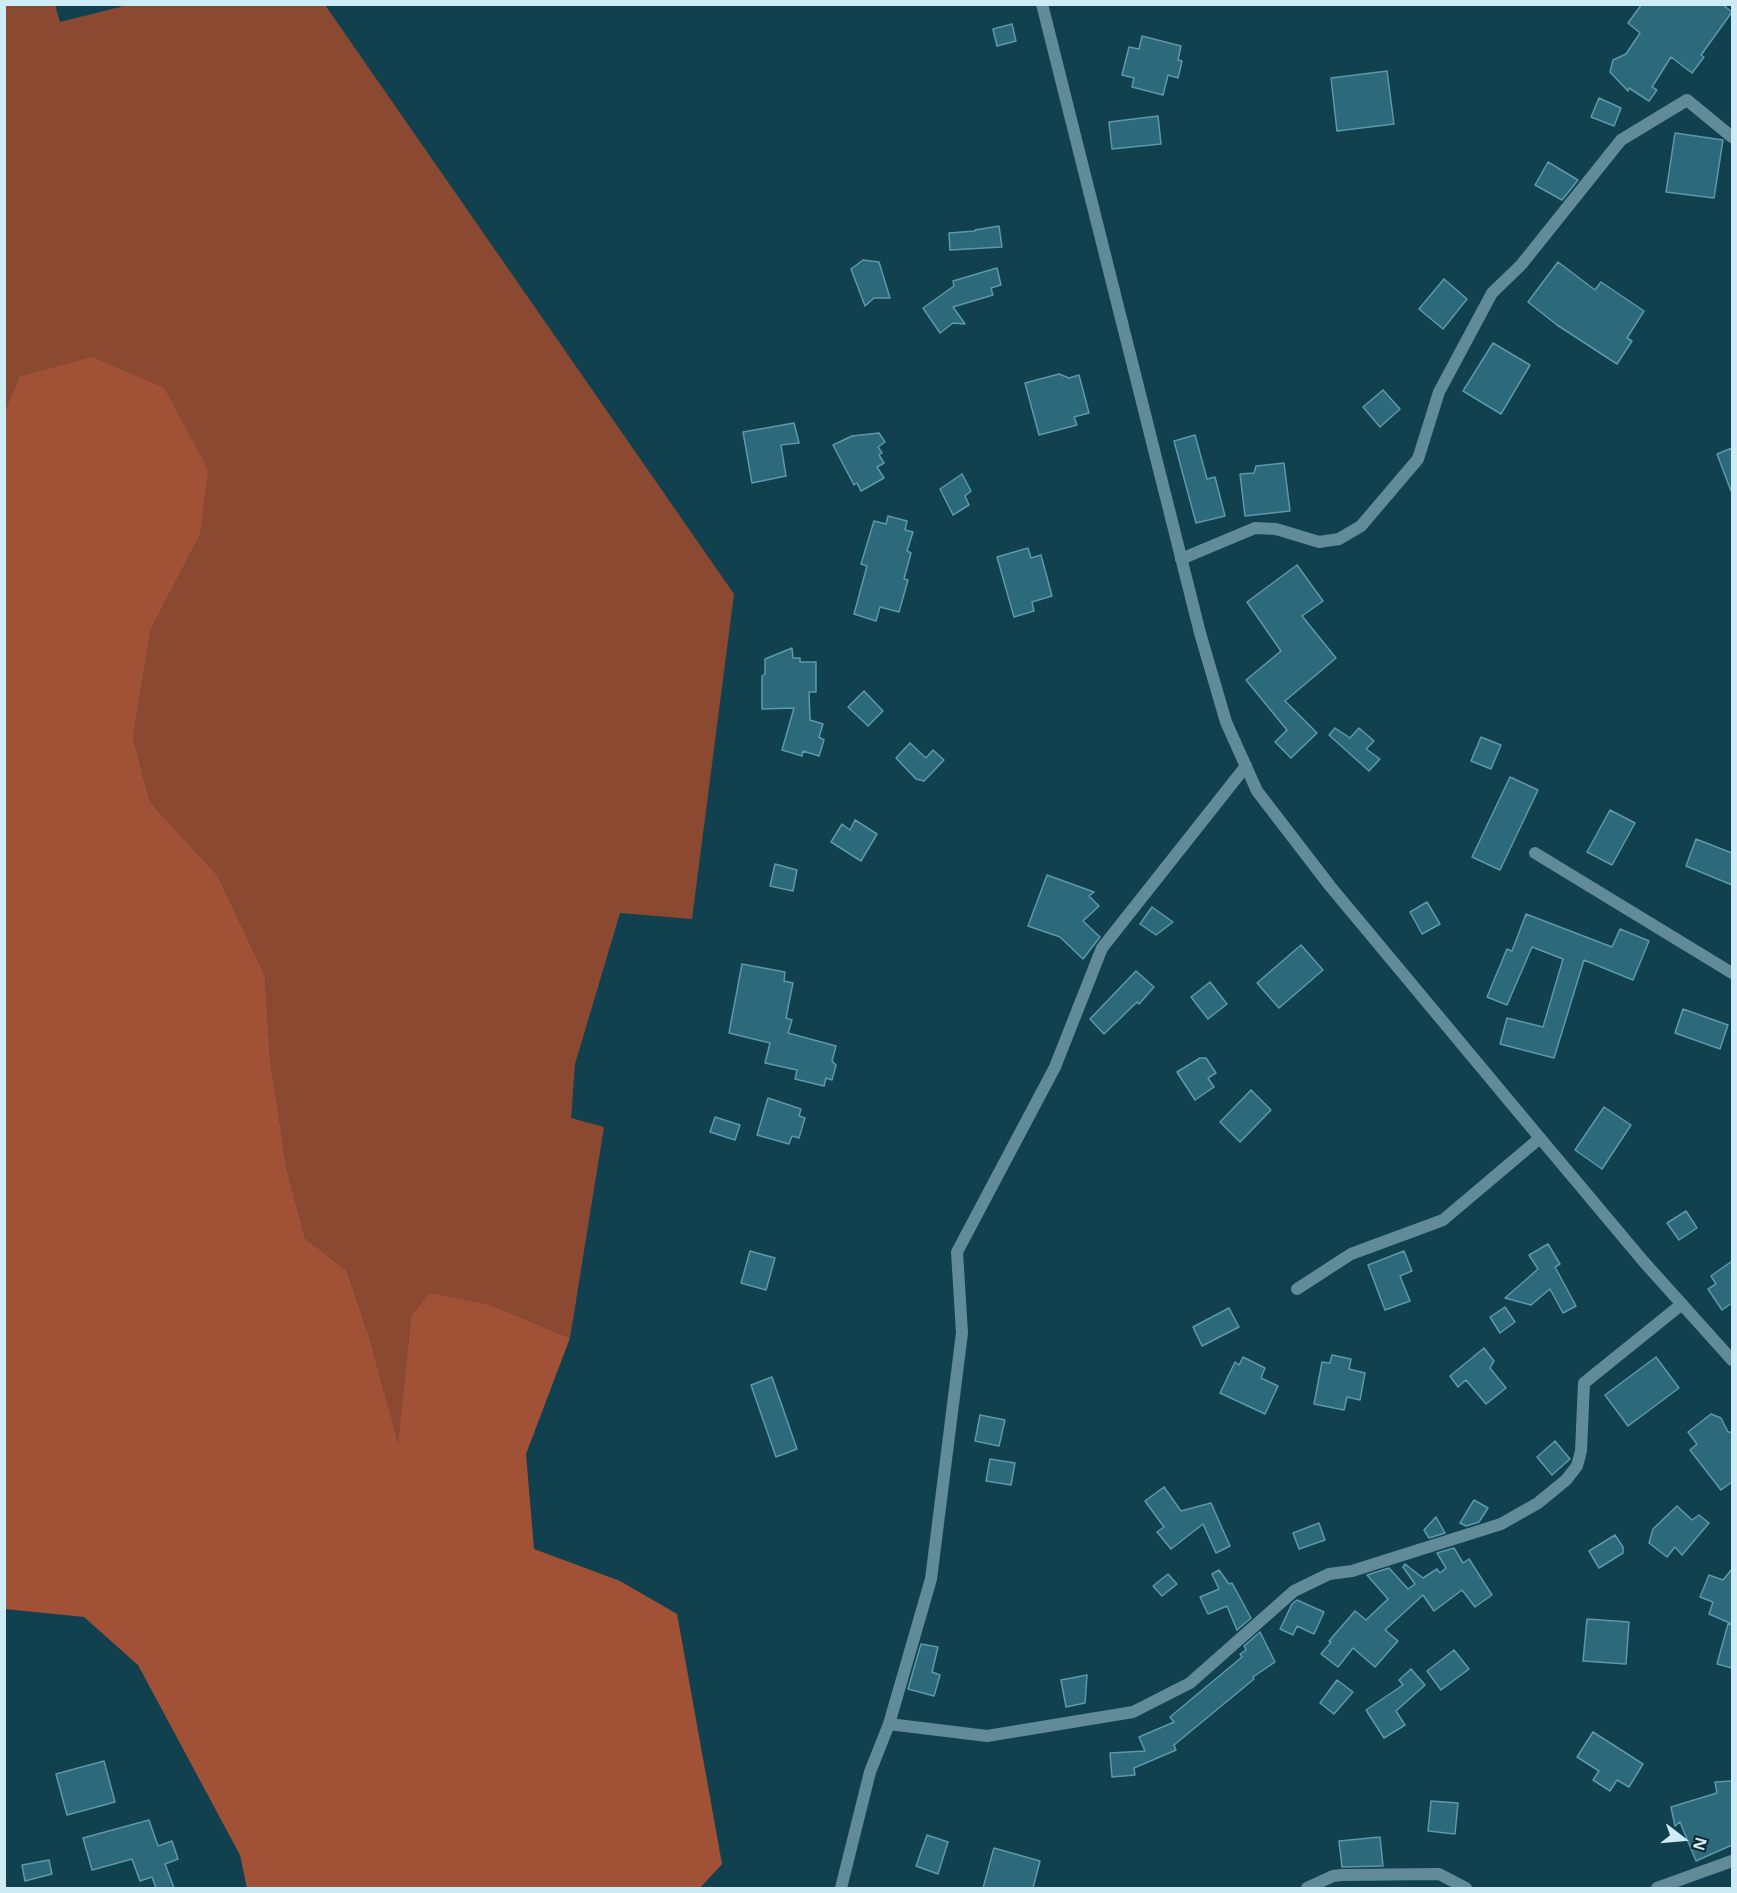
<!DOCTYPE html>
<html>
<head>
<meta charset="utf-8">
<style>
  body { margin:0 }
  #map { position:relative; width:1737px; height:1893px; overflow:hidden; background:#11414e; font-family:"Noto Sans",sans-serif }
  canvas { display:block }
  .frame { position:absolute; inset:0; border:6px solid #ceecf6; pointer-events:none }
  .north { position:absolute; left:1653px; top:1809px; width:60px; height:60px; -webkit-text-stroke:4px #0c262d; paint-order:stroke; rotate:106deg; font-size:16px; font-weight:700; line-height:24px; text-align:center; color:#ceecf6 }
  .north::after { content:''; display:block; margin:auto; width:21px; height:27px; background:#ceecf6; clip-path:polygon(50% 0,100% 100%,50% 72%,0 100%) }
</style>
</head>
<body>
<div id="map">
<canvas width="1737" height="1893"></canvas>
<div class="frame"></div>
<div class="north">N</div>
</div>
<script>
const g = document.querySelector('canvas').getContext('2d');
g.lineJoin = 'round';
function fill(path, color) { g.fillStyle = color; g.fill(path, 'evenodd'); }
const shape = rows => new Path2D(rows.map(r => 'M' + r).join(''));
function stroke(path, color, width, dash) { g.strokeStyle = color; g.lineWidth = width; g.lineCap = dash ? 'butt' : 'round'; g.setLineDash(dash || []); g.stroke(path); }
fill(shape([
  [5,5,55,5,60,22,128,5,325,5,734,594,692,919,620,913,575,1064,571,1118,604,1127,570,1338,491,1305,411,1317,398,1446,369,1336,347,1271,305,1238,287,1170,270,1059,265,976,218,876,150,802,133,738,151,629,200,535,19,377,5,410]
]), '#8c4932');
fill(shape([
  [92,357,164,388,208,469,200,535,151,629,133,738,150,802,218,876,265,976,270,1059,287,1170,305,1238,347,1271,369,1336,398,1444,411,1317,430,1293,491,1305,570,1338,526,1454,534,1549,620,1581,677,1614,722,1864,700,1888,247,1888,240,1855,138,1665,84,1617,5,1609,5,410,19,377]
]), '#a15236');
const building = shape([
  [1642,4,1722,4,1732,12,1701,55,1704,57,1692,73,1671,57,1652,87,1657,90,1649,101,1629,88,1628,91,1610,72,1613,60,1626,54,1640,33,1628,23,1642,4],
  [1012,24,1016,41,997,46,993,29,1012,24],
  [1142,36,1181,46,1178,60,1182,61,1178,78,1168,75,1163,95,1132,87,1134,78,1122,75,1129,47,1139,49,1142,36],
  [1387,71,1394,124,1337,131,1331,78,1387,71],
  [1599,98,1621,108,1614,126,1591,117,1599,98],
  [1158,116,1161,144,1112,149,1109,122,1158,116],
  [1675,133,1723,140,1714,198,1666,192,1675,133],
  [1548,162,1578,180,1562,200,1535,185,1548,162],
  [999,226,1002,247,950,250,949,233,975,231,975,230,999,226],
  [863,260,879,262,890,298,874,298,865,306,851,269,863,260],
  [1558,262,1595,290,1601,282,1644,311,1627,338,1632,341,1617,364,1557,325,1528,302,1558,262],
  [997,268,1001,285,991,288,993,295,953,307,965,324,953,323,940,333,923,308,954,286,953,281,997,268],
  [1444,279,1467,299,1443,329,1419,309,1444,279],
  [1493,343,1530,365,1501,414,1463,391,1493,343],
  [1059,374,1069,378,1079,375,1089,413,1074,417,1077,425,1039,435,1025,383,1059,374],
  [1383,390,1400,409,1380,427,1363,407,1383,390],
  [794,423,799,443,781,445,786,476,752,483,743,432,794,423],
  [879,433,885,442,878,447,882,453,879,455,884,463,877,467,884,478,861,491,857,483,854,485,833,445,852,436,879,433],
  [1195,435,1207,479,1215,477,1225,516,1196,523,1174,441,1195,435],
  [1732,448,1732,491,1731,491,1717,454,1732,448],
  [1284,463,1290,511,1245,516,1240,474,1254,473,1256,466,1284,463],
  [962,474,971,491,965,496,969,505,953,515,940,489,962,474],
  [888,516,907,521,905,530,913,532,907,551,911,553,904,579,908,580,899,612,880,607,876,621,854,614,867,566,861,564,874,521,886,524,888,516],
  [1028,548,1031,558,1041,555,1052,596,1032,602,1034,611,1014,617,997,557,1028,548],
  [1297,565,1323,601,1302,616,1336,658,1285,701,1317,733,1291,758,1275,742,1287,730,1246,680,1281,651,1247,602,1297,565],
  [792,648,793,658,800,658,800,662,816,662,816,692,809,692,810,720,823,724,819,737,824,740,819,756,803,751,802,756,782,750,794,708,762,709,762,676,765,674,765,659,792,648],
  [864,691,883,711,868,726,848,707,864,691],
  [1335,728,1350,738,1359,728,1374,741,1366,749,1380,759,1369,771,1329,735,1335,728],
  [1481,737,1501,745,1491,769,1471,761,1481,737],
  [910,743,926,758,933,750,944,760,924,781,916,779,896,758,910,743],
  [1510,777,1538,790,1500,870,1472,857,1510,777],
  [1610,810,1635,823,1612,865,1587,852,1610,810],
  [855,820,877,834,861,861,831,842,842,824,850,830,855,820],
  [1696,839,1732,853,1732,885,1686,866,1696,839],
  [775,864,797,870,793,891,770,886,775,864],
  [1047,875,1094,892,1089,896,1099,906,1083,921,1100,937,1083,959,1060,937,1028,926,1047,875],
  [1427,902,1440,924,1422,934,1410,912,1427,902],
  [1152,907,1173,922,1156,935,1140,924,1152,907],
  [1526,914,1612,947,1620,929,1649,941,1633,980,1584,960,1554,1058,1500,1044,1507,1018,1543,1027,1563,959,1532,947,1507,1005,1487,997,1507,949,1512,951,1526,914],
  [1301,945,1323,970,1279,1008,1257,983,1301,945],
  [742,964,785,972,784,981,793,983,786,1018,792,1020,788,1033,836,1046,832,1061,836,1065,832,1080,826,1078,824,1086,795,1079,797,1070,765,1063,770,1043,729,1033,742,964],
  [1136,971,1154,987,1139,1004,1137,1002,1104,1034,1090,1019,1136,971],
  [1210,982,1227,1004,1208,1019,1191,997,1210,982],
  [1683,1009,1728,1025,1720,1049,1675,1033,1683,1009],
  [1200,1058,1206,1058,1216,1073,1208,1078,1214,1087,1195,1100,1177,1072,1200,1058],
  [1251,1090,1271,1110,1240,1142,1220,1122,1251,1090],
  [768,1098,801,1109,799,1116,805,1118,799,1138,792,1136,789,1144,757,1135,768,1098],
  [1604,1107,1631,1125,1602,1169,1575,1150,1604,1107],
  [715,1117,740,1125,735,1140,710,1132,715,1117],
  [1686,1211,1697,1228,1679,1240,1667,1223,1686,1211],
  [1548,1244,1560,1264,1555,1267,1576,1306,1563,1313,1550,1289,1531,1305,1505,1298,1538,1269,1529,1255,1548,1244],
  [750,1251,775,1258,766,1290,741,1283,750,1251],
  [1404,1251,1412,1271,1400,1276,1410,1301,1385,1310,1368,1265,1404,1251],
  [1732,1261,1732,1303,1722,1310,1708,1289,1716,1284,1711,1276,1732,1261],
  [1505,1307,1515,1322,1500,1333,1490,1317,1505,1307],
  [1229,1308,1239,1327,1202,1346,1193,1327,1229,1308],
  [1484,1348,1494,1361,1490,1368,1506,1388,1486,1404,1466,1380,1458,1387,1450,1376,1484,1348],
  [1332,1355,1351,1359,1349,1369,1365,1373,1360,1400,1347,1397,1344,1410,1314,1404,1322,1362,1330,1363,1332,1355],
  [1243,1357,1265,1368,1261,1378,1278,1386,1265,1414,1220,1393,1235,1362,1239,1365,1243,1357],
  [1656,1357,1679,1388,1628,1426,1605,1395,1656,1357],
  [772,1377,797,1449,776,1457,751,1385,772,1377],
  [1711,1414,1721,1418,1728,1432,1732,1432,1732,1482,1721,1490,1690,1450,1697,1444,1688,1432,1711,1414],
  [980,1415,1005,1420,999,1446,975,1441,980,1415],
  [1555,1441,1570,1459,1552,1475,1537,1457,1555,1441],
  [990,1459,1015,1463,1011,1485,986,1481,990,1459],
  [1164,1487,1181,1511,1211,1503,1230,1546,1216,1553,1203,1524,1171,1549,1157,1532,1164,1527,1145,1501,1164,1487],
  [1474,1500,1488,1508,1479,1522,1466,1526,1460,1523,1474,1500],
  [1677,1506,1692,1520,1699,1515,1709,1523,1682,1555,1675,1547,1667,1557,1649,1543,1653,1529,1677,1506],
  [1436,1517,1445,1533,1429,1538,1424,1530,1436,1517],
  [1319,1523,1325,1540,1299,1549,1293,1533,1319,1523],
  [1615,1535,1623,1547,1623,1553,1599,1568,1589,1551,1615,1535],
  [1454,1548,1463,1563,1469,1559,1492,1595,1475,1607,1462,1590,1434,1611,1423,1595,1385,1630,1398,1641,1375,1667,1353,1648,1338,1667,1321,1654,1331,1642,1329,1641,1355,1611,1366,1620,1388,1599,1367,1575,1389,1568,1408,1589,1415,1584,1403,1567,1405,1564,1423,1578,1437,1569,1440,1573,1446,1568,1437,1553,1454,1548],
  [1732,1569,1732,1624,1709,1614,1713,1602,1700,1597,1709,1575,1723,1580,1732,1569],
  [1219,1570,1229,1584,1232,1583,1251,1618,1237,1630,1227,1606,1208,1614,1200,1597,1219,1589,1212,1574,1219,1570],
  [1168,1574,1177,1584,1162,1596,1153,1586,1168,1574],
  [1297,1600,1324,1612,1314,1634,1297,1626,1293,1635,1280,1629,1292,1604,1297,1600],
  [1587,1619,1629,1622,1626,1664,1583,1661,1587,1619],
  [1728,1624,1732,1625,1732,1668,1717,1664,1728,1624],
  [1260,1632,1275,1662,1253,1677,1254,1679,1174,1745,1176,1750,1134,1768,1135,1775,1112,1777,1110,1753,1145,1751,1139,1737,1174,1722,1170,1717,1242,1657,1240,1654,1246,1650,1244,1646,1260,1632],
  [921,1644,938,1647,932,1672,940,1675,934,1696,908,1689,921,1644],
  [1454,1650,1469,1669,1441,1690,1427,1671,1454,1650],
  [1411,1669,1425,1685,1396,1711,1405,1725,1384,1738,1366,1710,1403,1685,1399,1680,1411,1669],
  [1087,1675,1085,1703,1066,1707,1061,1680,1087,1675],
  [1337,1680,1353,1692,1334,1714,1320,1703,1337,1680],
  [1593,1732,1643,1764,1629,1787,1617,1780,1610,1791,1593,1780,1599,1771,1577,1757,1593,1732],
  [104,1761,115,1802,67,1815,56,1774,104,1761],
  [1732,1781,1732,1845,1696,1861,1680,1822,1675,1826,1671,1807,1717,1793,1715,1782,1732,1781],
  [1431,1801,1458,1803,1455,1834,1428,1831,1431,1801],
  [149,1820,158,1846,172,1841,178,1859,165,1864,174,1888,156,1888,152,1877,140,1881,132,1859,92,1870,83,1838,149,1820],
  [927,1835,948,1842,938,1874,916,1866,927,1835],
  [1380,1837,1383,1866,1342,1867,1339,1841,1380,1837],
  [994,1848,1040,1861,1033,1888,983,1888,994,1848],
  [49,1860,52,1874,25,1881,22,1865,49,1860]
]);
fill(building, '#2c697b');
stroke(building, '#5c99ab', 1.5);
stroke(shape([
  [1181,559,1255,528,1276,529,1319,542,1339,539,1361,526,1418,459,1439,392,1492,293,1521,265,1621,140,1687,100,1732,137],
  [1535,853,1732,973],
  [1297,1289,1351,1254,1443,1220,1540,1138],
  [889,1724,987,1736,1133,1712,1190,1683,1294,1591,1329,1574,1352,1571,1501,1524,1538,1503,1566,1480,1577,1466,1581,1451,1584,1383,1682,1304],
  [841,1888,870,1772,889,1724,931,1579,962,1333,957,1252,1055,1067,1102,948,1246,766],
  [1307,1888,1333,1876,1342,1875,1439,1874,1466,1888],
  [1657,1888,1732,1861]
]), '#618b99', 12);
stroke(shape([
  [1042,4,1200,633,1226,722,1257,791,1330,886,1540,1138,1644,1262,1732,1360]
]), '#618b99', 12);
</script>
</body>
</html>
